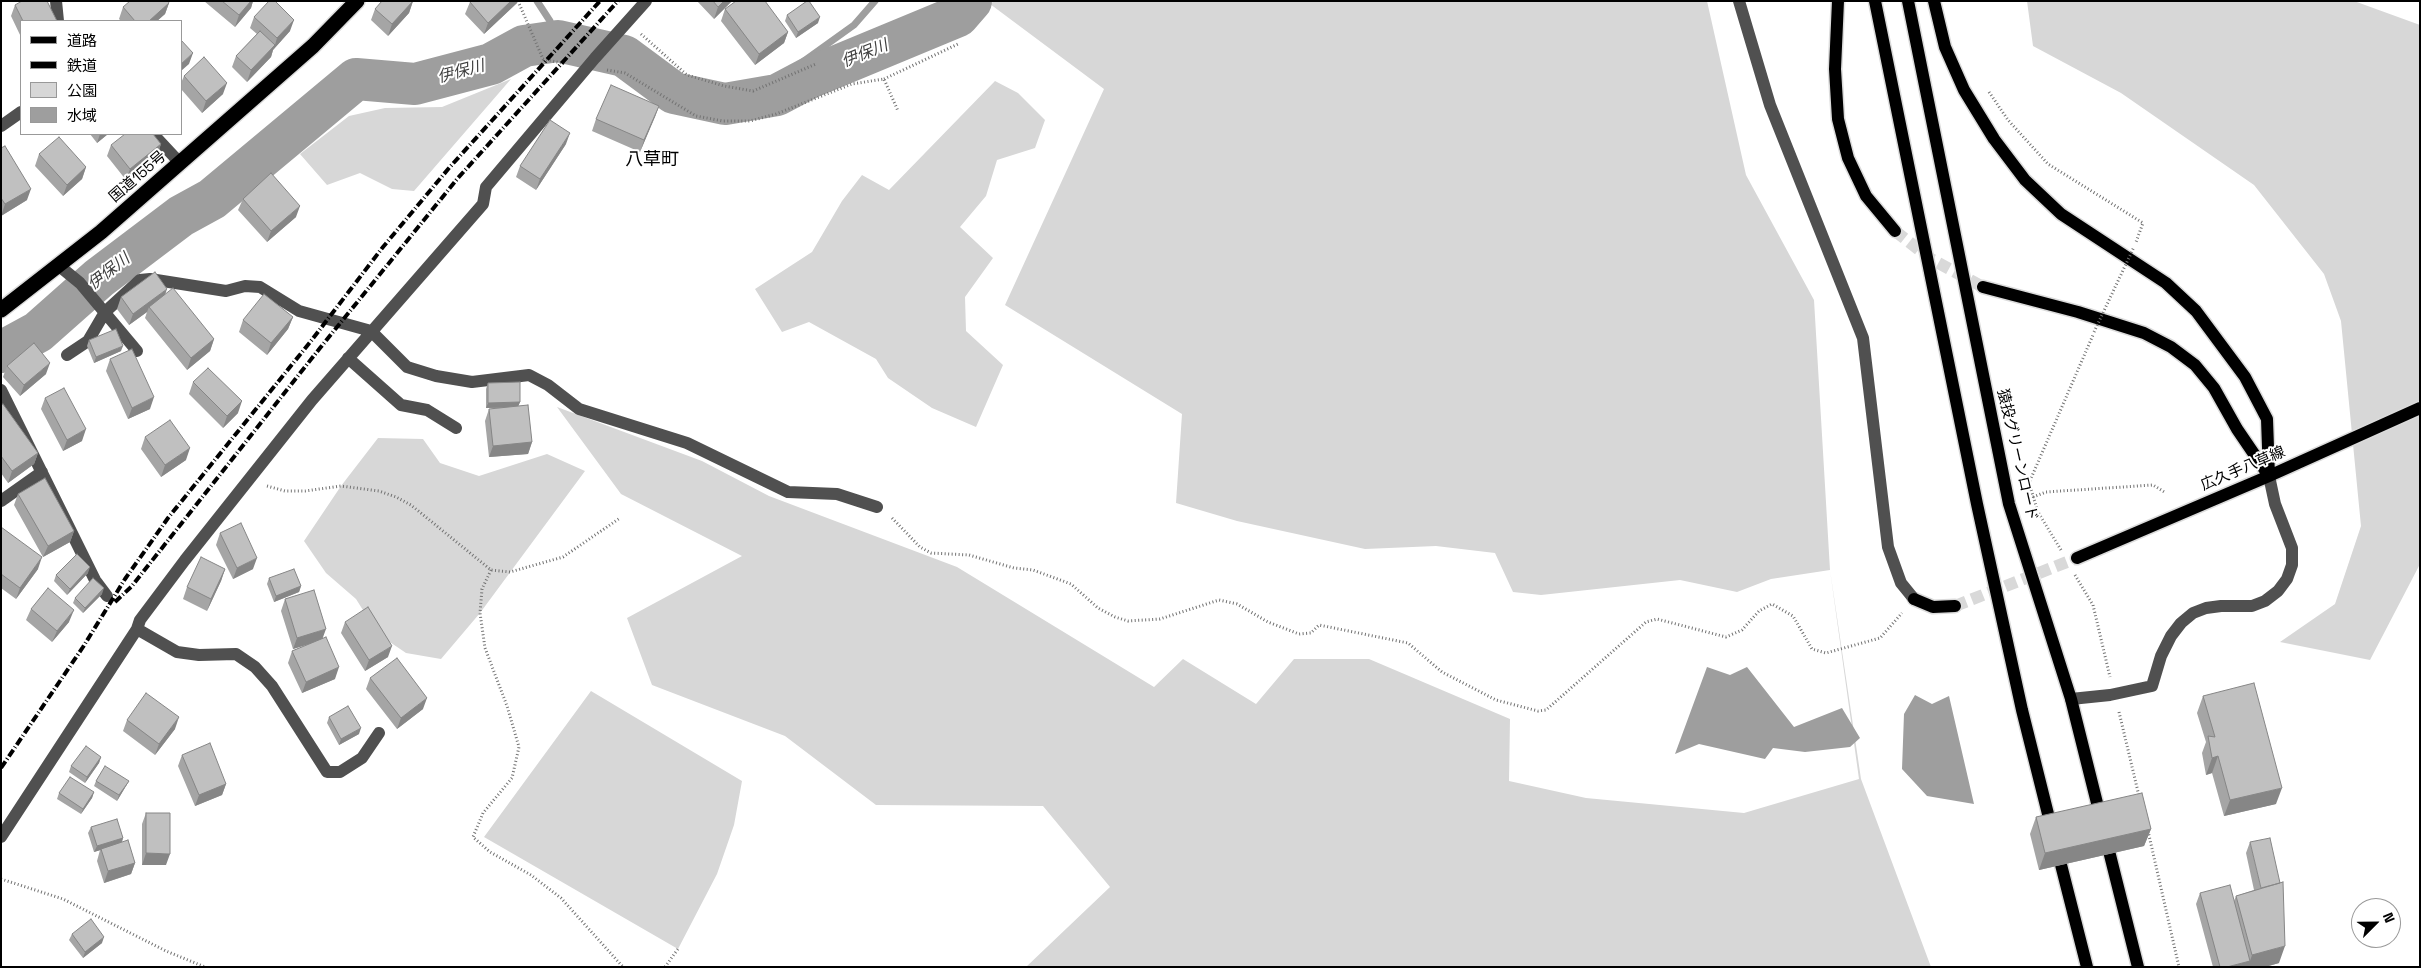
<!DOCTYPE html>
<html>
<head>
<meta charset="utf-8">
<style>
  body { margin:0 }
  #map { position:relative; width:2421px; height:968px; overflow:hidden; background:#fff; font-family:"Space Grotesk","Noto Sans JP",sans-serif }
  canvas { display:block }
  .frame { position:absolute; inset:0; border:2px solid #000; pointer-events:none }
  .legend { position:absolute; left:20px; top:20px; width:162px; height:115px; box-sizing:border-box; background:#fff; border:1px solid #999; margin:0; padding:6px 9px; list-style:none; font-size:15px; color:#000 }
  .legend li { display:flex; align-items:center; gap:10px; height:25px }
  .legend b { width:25px; border:1px solid #999 }
  .north { position:absolute; left:2351px; top:898px; width:50px; height:50px; box-sizing:border-box; background:#fff; border:1px solid #999; border-radius:50%; rotate:67deg; font-size:14px; font-weight:700; line-height:20px; text-align:center; color:#000 }
  .north::after { content:''; display:block; margin:auto; width:18px; height:22px; background:#000; clip-path:polygon(50% 0,100% 100%,50% 72%,0 100%) }
</style>
</head>
<body>
<div id="map">
<canvas width="2421" height="968"></canvas>
<div class="frame"></div>
<ul class="legend">
<li><b style="height:6px;background:#000"></b>道路</li>
<li><b style="height:6px;background:#000"></b>鉄道</li>
<li><b style="height:14px;background:#d7d7d7"></b>公園</li>
<li><b style="height:14px;background:#9e9e9e"></b>水域</li>
</ul>
<div class="north">N</div>
</div>
<script>
const g = document.querySelector('canvas').getContext('2d');
g.lineJoin = 'round';
function fill(path, color) { g.fillStyle = color; g.fill(path, 'evenodd'); }
const shape = rows => new Path2D(rows.map(r => 'M' + r).join(''));
function stroke(path, color, width, dash) { g.strokeStyle = color; g.lineWidth = width; g.lineCap = dash ? 'butt' : 'round'; g.setLineDash(dash || []); g.stroke(path); }
function label(font, color, halo, rows, align = 'center') {
  g.font = font + ' "Space Grotesk","Noto Sans JP",sans-serif'; g.lineWidth = 4; g.setLineDash([]); g.textBaseline = 'middle'; g.strokeStyle = halo; g.fillStyle = color; for (const [text, x, y, turn = 0] of rows) {
    g.save(); g.translate(x, y); g.rotate((+turn || 0) * Math.PI / 180); g.textAlign = isNaN(turn) ? turn : align; if (halo) g.strokeText(text, 0, 0); g.fillText(text, 0, 0); g.restore();
  }
}
fill(shape([
  [994,1,1707,1,1746,175,1814,300,1830,570,1861,779,1931,967,1026,967,1110,887,1043,806,876,805,785,736,652,685,627,618,742,556,621,494,557,407,702,461,769,496,957,567,1154,687,1183,659,1256,704,1294,659,1369,659,1510,719,1509,781,1586,798,1744,813,1859,779,1830,570,1771,579,1737,592,1680,580,1541,595,1513,592,1495,553,1436,546,1365,549,1237,521,1176,503,1182,414,1005,305,1104,89,990,4],
  [2027,1,2354,1,2420,25,2420,564,2370,660,2280,642,2335,604,2361,526,2341,321,2324,274,2254,185,2121,93,2033,46],
  [511,79,414,191,392,189,360,173,327,185,300,154,349,116,385,108,442,107],
  [995,81,1018,93,1045,120,1035,148,997,160,986,196,960,227,993,258,965,297,966,331,1003,365,976,427,932,408,888,378,876,359,809,322,782,332,755,289,812,252,842,201,862,175,889,190],
  [378,438,423,439,440,463,479,476,547,454,585,471,480,613,441,659,406,653,378,634,356,599,326,573,304,541,341,486],
  [591,691,742,781,734,825,717,874,678,949,484,837]
]), '#d7d7d7');
fill(shape([
  [1707,667,1730,675,1747,667,1794,727,1842,708,1860,738,1850,747,1805,752,1773,748,1765,759,1699,744,1675,754],
  [1915,695,1932,704,1949,696,1974,804,1927,796,1902,769,1904,714]
]), '#9e9e9e');
stroke(shape([
  [537,1,550,21,558,41],
  [801,63,854,25,875,1]
]), '#9e9e9e', 7);
stroke(shape([
  [1,352,38,332,99,278,181,216,212,199,356,79,415,84,491,64,524,46,558,41,624,56,674,93,725,104,777,95,811,77,958,16,971,1]
]), '#9e9e9e', 42);
stroke(shape([
  [1895,231,1931,259,1983,287],
  [1955,606,2077,558]
]), '#d9d9d9', 12, [12, 6]);
const major = shape([
  [1838,1,1835,69,1838,119,1848,158,1866,196,1895,231],
  [1875,1,1977,504,2022,710,2052,830],
  [1908,1,2009,504,2071,699,2138,967],
  [1934,1,1945,47,1964,90,1994,139,2025,180,2061,214,2166,283,2196,311,2245,377,2267,419,2269,476],
  [1983,287,2078,312,2144,333,2171,347,2195,365,2214,388,2237,429,2269,476],
  [2077,558,2269,476,2420,408],
  [1914,599,1933,607,1955,606],
  [2057,849,2087,967]
]);
const highway = shape([
  [1,310,101,232,313,46,357,1]
]);
stroke(major, '#dbdbdb', 15);
stroke(highway, '#dbdbdb', 18);
stroke(shape([
  [518,1,543,59,566,64],
  [641,34,687,75,724,86,753,91,816,64],
  [607,70,625,73,696,116,723,121,750,121,776,114,852,84,884,79,898,111],
  [884,79,958,44],
  [1989,92,2008,120,2048,164,2143,223,2136,242],
  [267,486,285,491,305,491,341,486,379,491,396,497,411,505,491,570,510,572,563,557,620,518],
  [2033,497,2046,492,2153,485,2166,493],
  [892,518,920,547,931,553,969,555,1014,568,1033,570,1071,584,1098,608,1115,617,1128,621,1160,619,1219,600,1237,604,1268,622,1299,634,1311,633,1319,625,1408,643,1442,672,1496,700,1538,711,1546,710,1646,622,1657,619,1726,637,1742,630,1759,611,1772,604,1793,616,1812,649,1826,653,1880,638,1902,613],
  [2061,550,2038,512,2029,483,2093,335],
  [491,570,482,589,480,613,485,648,507,706,519,747,512,778,483,813,473,837,490,852,531,875,561,898,623,967],
  [2075,575,2093,605,2110,677],
  [2119,712,2139,796],
  [2148,831,2179,967],
  [1,879,63,899,166,951,205,967],
  [665,967,678,949]
]), '#727272', 3, [1, 2.5]);
stroke(shape([
  [56,1,58,21],
  [1739,1,1770,105,1863,338,1888,547,1901,583,1914,599],
  [1,126,21,112],
  [153,134,180,163],
  [58,265,80,283,137,351],
  [67,355,88,341,105,312,140,280,150,279,226,291,245,286,260,287,299,311,371,331,407,367,436,376,472,382,529,375,548,385,579,409,687,443,788,492,837,494,877,507],
  [348,358,401,405,427,410,456,428],
  [1,390,95,580,107,596],
  [1,501,42,472],
  [137,629,177,652,199,655,236,654,255,667,272,686,327,772,340,772,362,758,379,733],
  [2071,699,2110,695,2152,686,2161,656,2171,636,2181,623,2193,613,2206,608,2221,606,2252,606,2265,601,2278,591,2287,579,2292,565,2292,548,2275,504,2269,476],
  [1,837,137,629,140,620,185,560,312,400,483,204,486,187,595,58,646,1]
]), '#505050', 12);
stroke(major, '#000', 12);
stroke(highway, '#000', 15);
stroke(shape([
  [115,602,132,586,320,348,458,178,618,1],
  [1,768,83,647,125,579,168,518,311,341,383,247,449,168,600,1]
]), '#000', 4, [8, 2.5, 1, 2.5]);
stroke(shape([
  [2094,332,2134,247]
]), '#727272', 3, [1, 2.5]);
fill(shape([
  [204,1,253,1,251,8,235,27],
  [413,1,409,13,388,36,371,20,375,9],
  [697,1,732,1,714,19],
  [470,2,517,3,484,34,465,14],
  [169,3,165,14,157,21,121,21,119,19,123,7],
  [15,5,57,21,21,21,21,37,11,16],
  [725,9,788,32,784,43,755,65,721,21],
  [787,15,818,23,796,38,785,21],
  [254,17,290,31,273,50,271,57,247,82,232,67,236,56,257,34,250,28],
  [184,76,223,94,202,113,181,89,181,83],
  [659,106,640,152,592,131,596,119],
  [90,134,108,134,97,143],
  [161,144,157,155,126,180,107,156,111,145],
  [566,144,536,190,516,177,520,166],
  [1,148,27,200,1,216],
  [39,154,86,167,82,179,63,196,35,166],
  [243,199,296,217,267,242,238,210],
  [165,294,214,339,210,351,187,370,145,318,147,312,129,325,117,309,121,297],
  [293,317,288,329,267,355,239,332,243,320],
  [89,340,121,351,94,363,87,346],
  [110,359,150,409,128,419,106,371],
  [7,366,46,374,20,396,3,377],
  [193,382,238,413,223,428,189,394],
  [488,383,520,402,518,406,532,442,528,454,489,457,485,421,489,409,506,408,486,408,486,389],
  [45,398,82,441,63,451,41,409],
  [1,405,38,453,34,464,8,483,1,473],
  [145,437,186,460,161,477,141,449],
  [18,494,74,531,70,542,43,557,14,505],
  [1,527,38,569,16,599,1,588],
  [220,533,253,569,233,579,216,545],
  [225,569,221,581,207,611,183,599,187,587],
  [88,573,67,595,54,581,56,575],
  [269,578,301,586,299,592,274,602,267,584],
  [102,594,83,613,73,603,75,598],
  [285,599,322,638,335,679,302,693,288,663,292,651,309,644,293,649,281,611],
  [31,609,69,622,52,642,26,620],
  [345,622,388,657,365,671,341,633],
  [370,678,423,709,397,729,366,689],
  [2203,696,2276,804,2224,816,2212,773,2206,775,2202,753,2206,742,2197,713],
  [329,717,359,734,339,745,327,723],
  [127,720,175,729,155,755,123,731],
  [182,755,226,784,222,795,195,806,178,766],
  [101,757,99,763,85,783,69,772,71,766],
  [96,781,129,781,117,801,94,786],
  [94,792,92,798,81,814,57,799,59,793],
  [146,813,166,865,142,865,142,824],
  [2036,817,2151,829,2144,846,2039,870,2030,834],
  [91,827,123,838,122,842,135,863,131,874,104,883,97,861,100,850,94,852,88,833],
  [2250,842,2279,963,2265,967,2213,967,2196,904,2200,893,2234,901,2236,896,2254,890,2246,853],
  [72,934,102,943,83,958,69,940]
]), '#a5a5a5');
fill(shape([
  [251,1,253,1,251,8,235,27,239,15],
  [413,1,409,13,388,36,392,24],
  [511,1,517,1,517,3,484,34,488,23],
  [724,1,732,1,714,19,718,7],
  [169,3,165,14,157,21,149,21],
  [820,17,818,23,796,38,798,32],
  [294,20,290,31,273,50,271,57,247,82,251,70,275,45,277,38],
  [788,32,784,43,755,65,759,54],
  [193,53,189,64,181,71,181,64],
  [227,83,223,94,202,113,206,101],
  [659,106,655,117,640,152,644,140],
  [570,133,566,144,536,190,540,179],
  [100,134,108,134,97,143],
  [161,144,157,155,126,180,130,169],
  [86,167,82,179,63,196,67,185],
  [31,189,27,200,1,216,5,204],
  [300,206,296,217,267,242,271,231],
  [167,289,163,301,149,307,147,312,129,325,133,314],
  [293,317,288,329,267,355,271,343],
  [214,339,210,351,187,370,191,358],
  [123,346,121,351,94,363,96,357],
  [50,363,46,374,20,396,24,385],
  [154,397,150,409,128,419,132,408],
  [242,401,238,413,223,428,227,416],
  [520,402,518,407,486,408,488,403],
  [86,429,82,441,63,451,67,440],
  [532,442,528,454,489,457,493,446],
  [190,448,186,460,161,477,165,465],
  [38,453,34,464,8,483,12,471],
  [74,531,70,542,43,557,48,546],
  [42,557,38,569,16,599,20,588],
  [257,558,253,569,233,579,237,568],
  [90,567,88,573,67,595,70,589],
  [225,569,221,581,207,611,211,599],
  [301,586,299,592,274,602,276,596],
  [104,588,102,594,83,613,85,608],
  [74,610,69,622,52,642,57,631],
  [326,629,322,640,293,649,297,638],
  [392,646,388,657,365,671,369,660],
  [339,667,335,679,302,693,306,682],
  [427,698,423,709,397,729,401,718],
  [179,717,175,729,155,755,159,744],
  [361,728,359,734,339,745,341,739],
  [2218,756,2212,773,2206,775,2212,758],
  [101,757,99,763,85,783,87,777],
  [129,781,117,801,119,795],
  [226,784,222,795,195,806,199,795],
  [2282,788,2276,804,2224,816,2230,800],
  [94,792,92,798,81,814,83,809],
  [2151,829,2144,846,2039,870,2045,853],
  [123,838,121,844,94,852,97,846],
  [146,853,170,854,166,865,142,865],
  [135,863,131,874,104,883,108,871],
  [104,937,102,943,83,958,85,952],
  [2285,946,2279,963,2265,967,2227,967,2250,961,2252,955]
]), '#868686');
const building = shape([
  [22,1,47,1,57,21,23,21,15,5,22,1],
  [130,1,168,1,169,3,149,21,135,21,123,7,130,1],
  [222,1,251,1,239,15,222,1],
  [269,1,275,1,294,20,277,38,254,17,269,1],
  [382,1,413,1,392,24,375,9,382,1],
  [471,1,511,1,488,23,470,2,471,1],
  [713,1,724,1,718,7,713,1],
  [736,1,765,1,788,32,759,54,725,9,736,1],
  [807,1,809,1,820,17,798,32,787,15,807,1],
  [260,31,275,45,251,70,236,56,260,31],
  [181,40,193,53,181,64,181,40],
  [204,57,227,83,206,101,184,76,204,57],
  [611,85,659,106,644,140,596,119,611,85],
  [550,120,570,133,540,179,520,166,550,120],
  [125,134,153,134,161,144,130,169,111,145,125,134],
  [59,137,86,167,67,185,39,154,59,137],
  [5,146,31,189,5,204,1,198,1,148,5,146],
  [271,173,300,206,271,231,243,199,271,173],
  [155,272,167,289,133,314,121,297,155,272],
  [173,288,214,339,191,358,149,307,173,288],
  [264,294,293,317,271,343,243,320,264,294],
  [116,329,123,346,96,357,89,340,116,329],
  [34,343,50,363,24,385,7,366,34,343],
  [132,349,154,397,132,408,110,359,132,349],
  [208,368,242,401,227,416,193,382,208,368],
  [520,382,520,402,488,403,488,383,520,382],
  [64,388,86,429,67,440,45,398,64,388],
  [3,404,38,453,12,471,1,456,1,405,3,404],
  [528,405,532,442,493,446,489,409,528,405],
  [170,420,190,448,165,465,145,437,170,420],
  [45,478,74,531,48,546,18,494,45,478],
  [241,523,257,558,237,568,220,533,241,523],
  [1,527,42,557,20,588,1,574,1,527],
  [77,554,90,567,70,589,56,575,77,554],
  [201,557,225,569,211,599,187,587,201,557],
  [294,569,301,586,276,596,269,578,294,569],
  [93,578,104,588,85,608,75,598,93,578],
  [48,588,74,610,57,631,31,609,48,588],
  [314,590,326,629,297,638,285,599,314,590],
  [368,607,392,646,369,660,345,622,368,607],
  [326,637,339,667,306,682,292,651,326,637],
  [397,658,427,698,401,718,370,678,397,658],
  [2254,683,2282,788,2230,800,2218,756,2212,758,2208,736,2215,737,2203,696,2254,683],
  [146,693,179,717,159,744,127,720,146,693],
  [348,706,361,728,341,739,329,717,348,706],
  [210,743,226,784,199,795,182,755,210,743],
  [86,746,101,757,87,777,71,766,86,746],
  [105,766,129,781,119,795,96,781,105,766],
  [70,777,94,792,83,809,59,793,70,777],
  [2142,793,2151,829,2045,853,2036,817,2142,793],
  [146,813,170,813,170,854,146,853,146,813],
  [117,819,123,838,97,846,91,827,117,819],
  [2270,838,2280,883,2261,888,2250,842,2270,838],
  [128,840,135,863,108,871,101,849,128,840],
  [2283,882,2285,946,2252,955,2236,896,2283,882],
  [2230,885,2250,961,2227,967,2220,967,2200,893,2230,885],
  [91,919,104,937,85,952,72,934,91,919]
]);
fill(building, '#c0c0c0');
stroke(building, '#868686', 1);
label('15px', '#000', '#fff', [
  ["国道155号",138,177,-41],
  ["猿投グリーンロード",2017,455,77],
  ["広久手八草線",2243,469,-23]
]);
label('italic 16px', '#3f3f3f', '#fff', [
  ["伊保川",865,54,-22],
  ["伊保川",461,72,-15],
  ["伊保川",109,272,-38]
]);
label('18px', '#000', '#fff', [
  ["八草町",652,160]
]);
</script>
</body>
</html>
